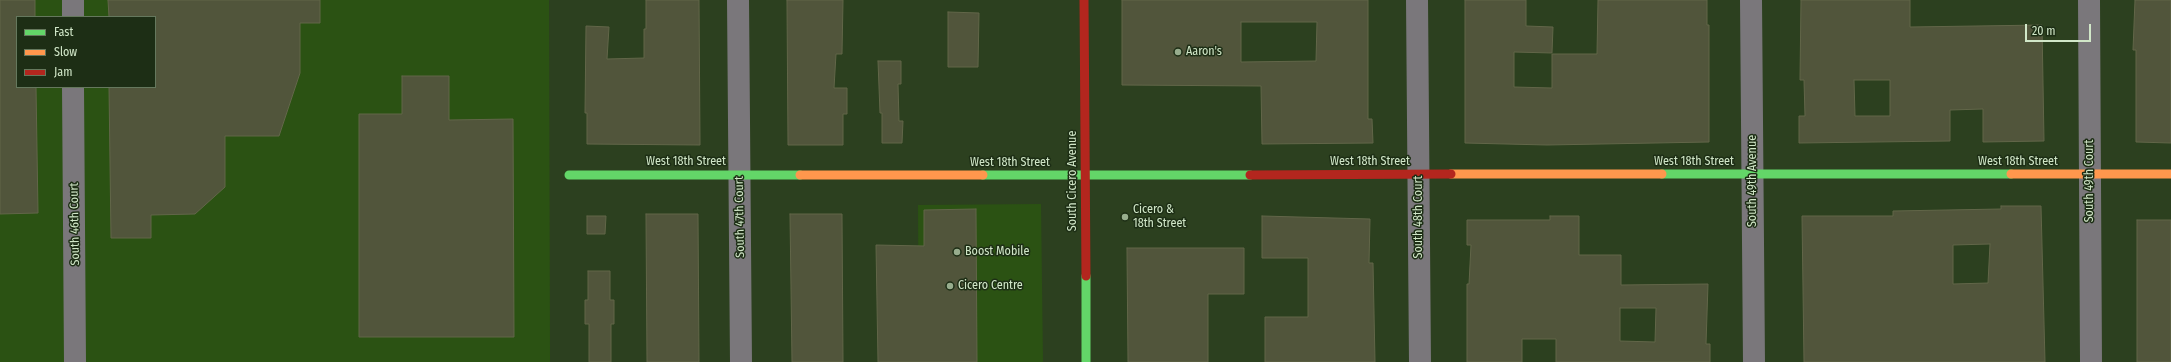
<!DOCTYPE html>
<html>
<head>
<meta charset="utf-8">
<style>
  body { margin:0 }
  #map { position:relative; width:2171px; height:362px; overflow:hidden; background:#2c401f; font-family:"Fira Sans Condensed",sans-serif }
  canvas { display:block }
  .legend { position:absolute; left:16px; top:16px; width:140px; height:72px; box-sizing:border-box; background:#1d2e15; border:1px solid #65785d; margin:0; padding:5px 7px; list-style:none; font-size:12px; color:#d1e7c8 }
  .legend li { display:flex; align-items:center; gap:8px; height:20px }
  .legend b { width:20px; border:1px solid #65785d }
  .scale { position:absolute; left:2025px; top:24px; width:66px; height:18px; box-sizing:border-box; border:2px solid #d1e7c8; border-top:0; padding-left:5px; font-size:12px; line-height:14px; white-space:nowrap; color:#d1e7c8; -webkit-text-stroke:3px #1d2e15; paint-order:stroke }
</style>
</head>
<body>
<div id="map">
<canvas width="2171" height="362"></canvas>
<ul class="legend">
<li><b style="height:5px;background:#63d668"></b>Fast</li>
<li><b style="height:5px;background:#ff974d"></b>Slow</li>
<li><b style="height:5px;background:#b3261e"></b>Jam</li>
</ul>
<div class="scale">20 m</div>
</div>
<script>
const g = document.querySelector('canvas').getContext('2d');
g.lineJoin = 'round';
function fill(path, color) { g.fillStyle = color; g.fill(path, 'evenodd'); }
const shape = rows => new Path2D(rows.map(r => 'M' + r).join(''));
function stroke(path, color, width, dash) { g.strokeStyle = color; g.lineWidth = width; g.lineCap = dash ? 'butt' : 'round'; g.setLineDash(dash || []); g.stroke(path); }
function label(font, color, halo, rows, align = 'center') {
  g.font = font + ' "Fira Sans Condensed",sans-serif'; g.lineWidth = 3; g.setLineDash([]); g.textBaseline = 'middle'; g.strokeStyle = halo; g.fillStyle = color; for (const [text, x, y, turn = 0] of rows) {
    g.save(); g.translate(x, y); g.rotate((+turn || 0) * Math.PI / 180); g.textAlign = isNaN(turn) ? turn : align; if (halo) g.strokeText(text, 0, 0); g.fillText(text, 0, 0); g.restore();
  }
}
fill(shape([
  [0,0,549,0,550,362,0,362],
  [17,17,155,17,155,87,17,87],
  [1041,204,1043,362,919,362,918,205]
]), '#2b5213');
const building = shape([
  [0,0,35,0,35,17,17,17,17,87,36,87,38,213,0,214,0,0],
  [108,0,320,0,320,23,300,23,300,73,279,136,225,136,225,187,195,214,151,215,151,238,111,238,109,87,155,87,155,17,109,17,108,0],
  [646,0,699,0,700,145,587,144,587,113,585,113,586,26,609,27,607,59,644,58,644,29,646,29,646,0],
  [787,0,843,0,842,54,836,54,834,88,847,88,847,114,843,114,843,145,788,145,787,0],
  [1122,0,1368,0,1368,119,1372,119,1373,143,1262,144,1261,86,1122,85,1122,0],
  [1241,22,1317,22,1316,61,1241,62,1241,22],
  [1465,0,1526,0,1526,26,1553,27,1552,53,1514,52,1514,87,1552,88,1552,54,1597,54,1598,0,1707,0,1707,25,1709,25,1709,142,1547,145,1465,143,1465,0],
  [1801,0,1910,0,1910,27,2042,25,2044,141,1983,142,1983,109,1950,110,1950,141,1799,143,1799,116,1805,116,1804,80,1800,80,1801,0],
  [1854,80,1890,80,1890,116,1855,116,1854,80],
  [2135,0,2171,0,2171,143,2136,142,2136,50,2133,50,2135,0],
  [948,12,979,13,978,67,948,67,948,12],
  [878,61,901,61,901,84,898,84,899,121,903,121,902,143,882,143,882,113,880,113,878,61],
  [402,76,449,76,449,120,513,119,514,337,359,337,359,114,402,114,402,76],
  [2001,206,2041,206,2045,362,1804,362,1802,216,1893,216,1893,211,2001,209,2001,206],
  [1990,244,1988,283,1953,284,1953,245,1990,244],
  [976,209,977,362,878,362,876,245,924,246,924,210,976,209],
  [646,214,698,214,699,362,647,362,646,214],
  [790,214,842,214,843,362,792,362,790,214],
  [587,216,606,216,605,234,587,234,587,216],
  [1262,216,1370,219,1369,263,1373,263,1375,362,1265,362,1265,317,1308,317,1308,258,1262,258,1262,216],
  [1550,216,1579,216,1579,255,1621,255,1621,285,1708,284,1706,344,1710,344,1710,362,1556,362,1556,339,1522,339,1522,362,1467,362,1467,284,1469,284,1471,245,1467,245,1467,220,1550,220,1550,216],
  [1620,308,1656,308,1655,342,1620,341,1620,308],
  [2137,220,2171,220,2171,362,2137,362,2137,220],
  [1127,248,1244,248,1244,294,1208,294,1208,362,1128,362,1127,248],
  [588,271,610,271,610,300,614,300,614,324,611,324,611,362,589,362,589,324,585,324,585,300,588,300,588,271]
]);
fill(building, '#51553b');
stroke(building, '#626649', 1);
stroke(shape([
  [73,0,73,17],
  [738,0,741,362],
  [1417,0,1420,362],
  [1751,0,1754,362],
  [2089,0,2091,362],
  [73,87,75,362]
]), '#7a777b', 22);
stroke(shape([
  [1662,174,2011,174],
  [569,175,800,175],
  [983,175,1250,175],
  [1086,276,1086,362]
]), '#63d668', 9);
stroke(shape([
  [1451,174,1662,174],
  [2011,174,2171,174],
  [800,175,983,175]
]), '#ff974d', 9);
stroke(shape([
  [1084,0,1086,276],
  [1250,175,1451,174]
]), '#b3261e', 9);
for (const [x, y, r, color] of [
  [1178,52,4,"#97ad8d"],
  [1125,217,4,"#97ad8d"],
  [957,252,4,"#97ad8d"],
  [950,286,4,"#97ad8d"]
]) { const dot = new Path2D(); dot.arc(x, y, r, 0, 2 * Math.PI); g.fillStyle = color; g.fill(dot); stroke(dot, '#1d2e15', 1.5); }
label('12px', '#d1e7c8', '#1d2e15', [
  ["Aaron's",1186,52],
  ["Cicero &",1133,210],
  ["18th Street",1133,224],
  ["Boost Mobile",965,252],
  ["Cicero Centre",958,286]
], 'left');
label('12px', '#d1e7c8', '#1d2e15', [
  ["West 18th Street",686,162],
  ["West 18th Street",1370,162],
  ["West 18th Street",1694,162],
  ["West 18th Street",2018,162],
  ["West 18th Street",1010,163],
  ["South Cicero Avenue",1073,181,-90],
  ["South 49th Avenue",1753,181,-90],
  ["South 49th Court",2090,181,-90],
  ["South 47th Court",740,217,-91],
  ["South 48th Court",1419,217,-90],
  ["South 46th Court",75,224,-91]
]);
</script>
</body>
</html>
